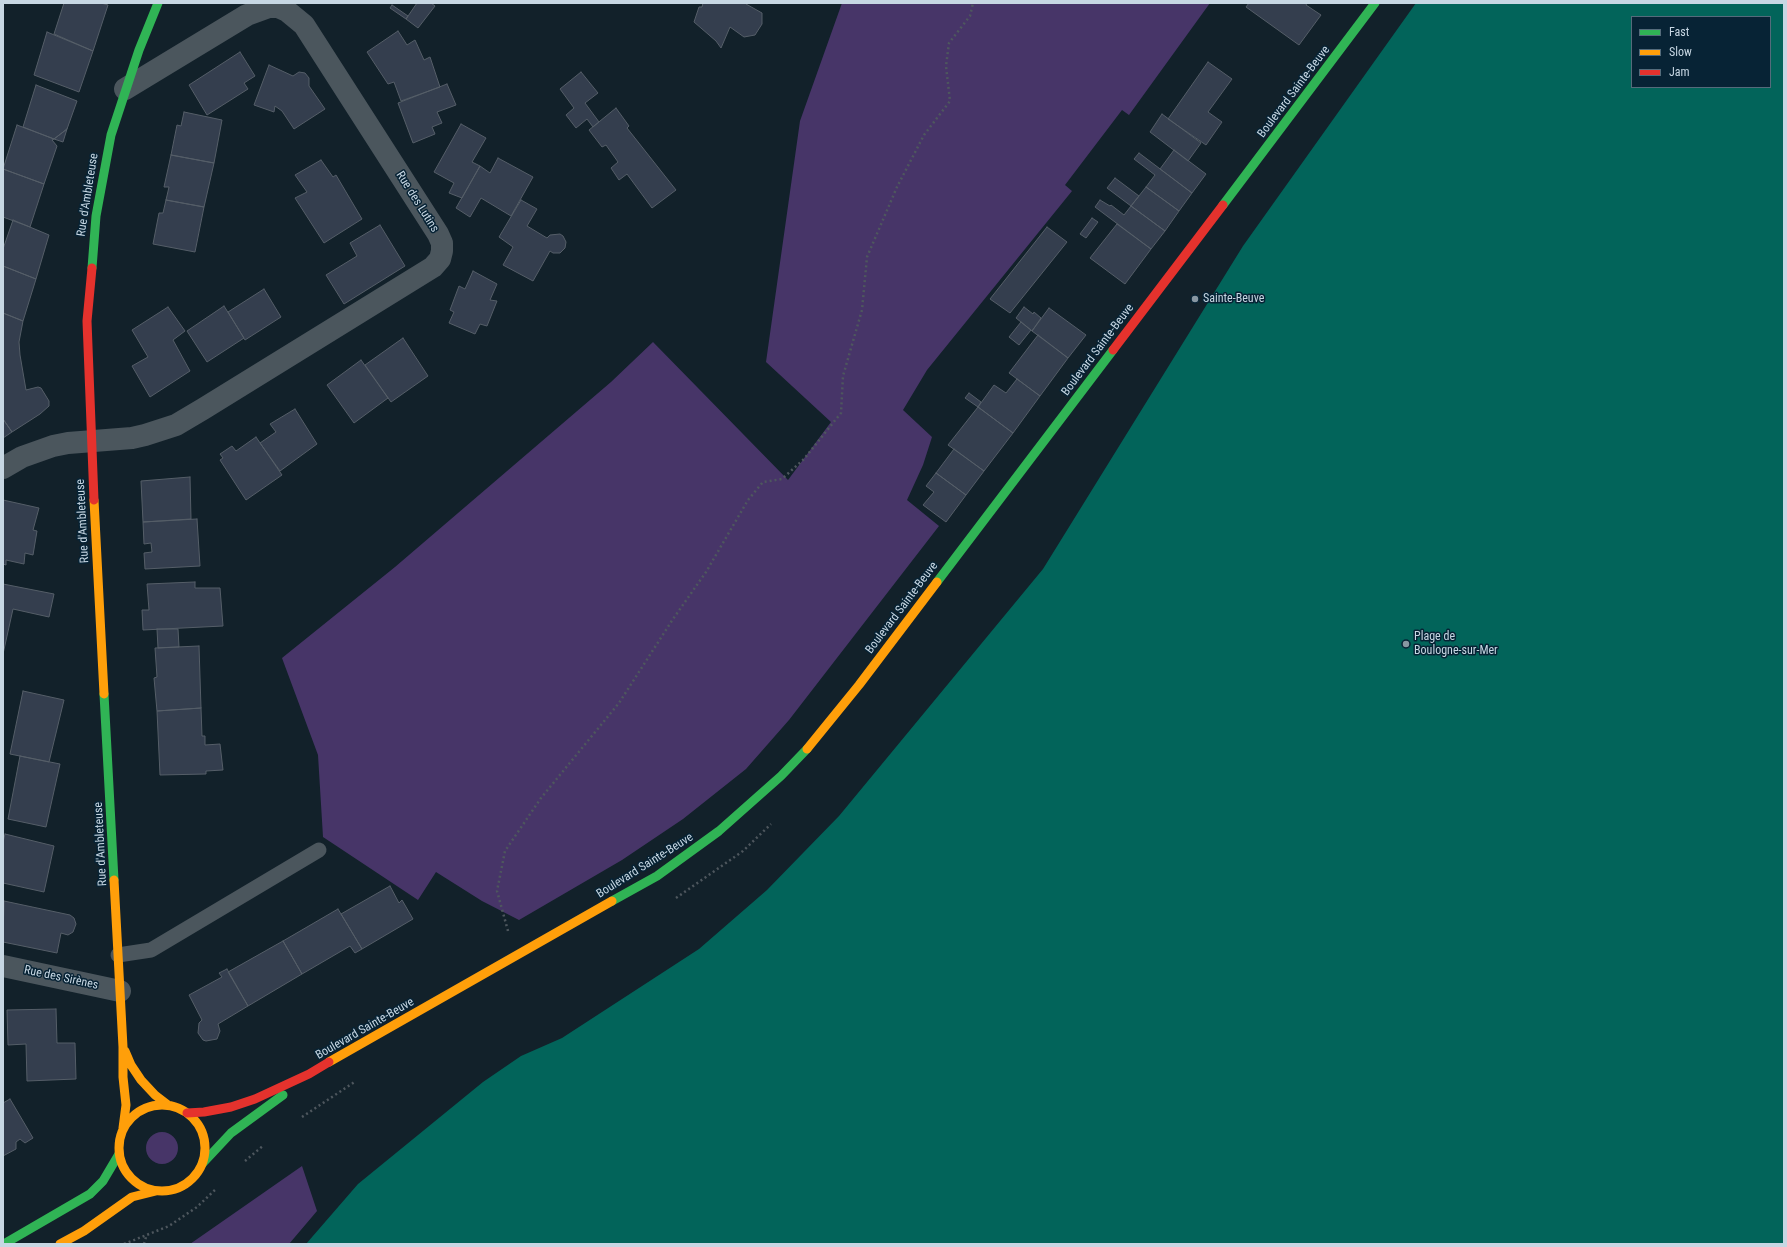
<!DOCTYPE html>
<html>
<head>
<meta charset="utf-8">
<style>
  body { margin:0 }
  #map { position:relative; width:1787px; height:1247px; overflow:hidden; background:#12212a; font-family:"Roboto Condensed",sans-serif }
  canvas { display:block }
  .frame { position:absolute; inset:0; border:4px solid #c7d7e3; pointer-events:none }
  .legend { position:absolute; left:1631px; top:16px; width:140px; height:72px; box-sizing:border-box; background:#072335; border:1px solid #546b7b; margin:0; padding:5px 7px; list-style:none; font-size:12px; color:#c7d7e3 }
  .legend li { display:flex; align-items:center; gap:8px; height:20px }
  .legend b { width:20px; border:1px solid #546b7b }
</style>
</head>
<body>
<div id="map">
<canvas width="1787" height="1247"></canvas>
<div class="frame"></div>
<ul class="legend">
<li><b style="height:5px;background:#30b455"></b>Fast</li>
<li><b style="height:5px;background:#ff9f0a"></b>Slow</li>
<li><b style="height:5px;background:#e5322d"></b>Jam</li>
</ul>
</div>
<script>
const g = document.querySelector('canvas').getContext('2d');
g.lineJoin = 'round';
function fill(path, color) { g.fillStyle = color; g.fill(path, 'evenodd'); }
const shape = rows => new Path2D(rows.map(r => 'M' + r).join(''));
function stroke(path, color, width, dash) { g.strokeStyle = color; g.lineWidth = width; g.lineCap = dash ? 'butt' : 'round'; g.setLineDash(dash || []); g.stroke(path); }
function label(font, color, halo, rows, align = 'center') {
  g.font = font + ' "Roboto Condensed",sans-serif'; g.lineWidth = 3; g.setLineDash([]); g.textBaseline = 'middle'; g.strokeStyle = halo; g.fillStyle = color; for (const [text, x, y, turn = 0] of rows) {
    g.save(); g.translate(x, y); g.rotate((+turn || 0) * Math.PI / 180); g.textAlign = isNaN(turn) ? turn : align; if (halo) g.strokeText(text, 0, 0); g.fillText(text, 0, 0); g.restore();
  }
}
fill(shape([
  [842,3,1210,3,1129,115,1122,110,1065,185,1072,191,927,370,903,410,932,437,923,465,907,500,939,526,789,720,746,769,683,819,622,860,519,920,482,901,436,872,418,900,323,837,318,755,282,658,395,567,611,382,653,342,788,480,831,422,766,362,800,121],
  '146 1148a16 16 0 1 1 32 0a16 16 0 1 1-32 0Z',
  [302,1166,317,1211,289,1244,190,1244]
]), '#473568');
fill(shape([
  [1416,3,1784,3,1784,1244,306,1244,358,1184,483,1082,521,1056,562,1038,699,949,767,890,839,816,1043,569,1243,246],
  [1632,17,1770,17,1770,87,1632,87]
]), '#02645a');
const building = shape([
  [64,3,101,3,108,5,93,51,54,34,64,3],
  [417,3,431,3,435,6,418,28,406,19,417,3],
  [703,3,746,3,746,4,762,13,762,24,755,35,744,37,730,27,721,48,716,41,694,22,699,7,702,7,703,3],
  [1249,3,1307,3,1306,5,1321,15,1299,45,1246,7,1249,3],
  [392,5,408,16,406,19,390,8,392,5],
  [398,31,407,45,415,40,424,60,430,57,440,87,401,101,394,82,388,84,367,52,398,31],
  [47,32,93,51,79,92,34,75,47,32],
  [240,52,255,76,244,83,248,89,207,115,189,85,240,52],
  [1208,62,1232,79,1208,112,1222,122,1206,145,1168,119,1208,62],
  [269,65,293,76,299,72,305,73,309,78,309,86,325,109,294,129,282,111,275,106,274,112,254,105,269,65],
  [581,72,598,93,585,103,599,122,593,127,587,119,576,128,566,115,574,108,560,89,581,72],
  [447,84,456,105,437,112,442,123,432,127,435,134,413,143,398,103,447,84],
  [36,85,77,101,67,129,54,139,23,127,36,85],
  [616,108,629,126,627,128,676,190,652,208,627,174,619,180,611,168,618,162,606,145,602,147,589,130,616,108],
  [184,112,222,120,214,163,171,155,177,125,181,126,184,112],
  [1162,114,1201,143,1188,161,1150,132,1162,114],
  [461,124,486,138,472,162,480,166,462,198,449,193,454,183,434,172,461,124],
  [17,125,54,139,52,140,57,146,44,184,3,169,17,125],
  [67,129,63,142,54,139,67,129],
  [1174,150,1206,174,1192,193,1160,169,1174,150],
  [1139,153,1192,193,1179,211,1146,187,1155,175,1134,159,1139,153],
  [171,155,214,163,204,207,166,200,169,187,164,187,171,155],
  [498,158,533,177,511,216,481,198,470,217,456,208,480,166,490,173,498,158],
  [321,160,333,177,336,175,362,219,324,243,295,198,307,192,295,175,321,160],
  [3,169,44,184,30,227,3,217,3,169],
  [1115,178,1139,196,1131,206,1107,188,1115,178],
  [1146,187,1179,211,1165,231,1131,206,1146,187],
  [166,200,204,207,195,252,153,244,159,213,163,213,166,200],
  [521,200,537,209,527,226,547,238,550,235,560,234,563,236,566,242,565,248,560,253,553,253,550,251,533,281,503,265,513,247,499,237,521,200],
  [1100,200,1110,206,1111,205,1124,215,1131,206,1165,231,1151,249,1095,207,1100,200],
  [1092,218,1098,222,1086,238,1080,234,1092,218],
  [13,220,49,235,36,279,3,266,3,249,13,220],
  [1117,224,1151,249,1125,284,1090,258,1117,224],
  [380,225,405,266,344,304,326,275,357,256,350,243,380,225],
  [1047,227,1067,242,1010,313,990,299,1047,227],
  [3,266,36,279,23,321,3,313,3,266],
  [473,271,497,284,490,300,497,301,487,326,480,324,475,334,449,323,454,312,450,310,459,286,465,289,473,271],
  [264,289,281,317,245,340,228,312,264,289],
  [224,306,244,338,207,362,187,331,224,306],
  [168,307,185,331,173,340,190,371,150,397,132,366,148,357,132,330,168,307],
  [1024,307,1033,314,1034,312,1041,318,1032,331,1016,318,1024,307],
  [1049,308,1086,335,1068,358,1032,331,1049,308],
  [3,313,23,321,19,342,20,355,26,390,38,387,41,388,49,401,49,406,40,414,12,432,3,419,3,313],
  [1021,322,1031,330,1019,345,1009,337,1021,322],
  [1038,335,1068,358,1040,396,1009,373,1038,335],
  [403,338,428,376,391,402,365,365,403,338],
  [361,360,388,398,354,423,327,385,361,360],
  [1017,379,1040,396,1013,433,978,407,994,385,1006,393,1017,379],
  [969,393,981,402,978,407,965,398,969,393],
  [978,407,1013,433,984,471,948,445,978,407],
  [295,409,317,444,280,471,260,443,276,432,270,424,295,409],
  [3,419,12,432,3,438,3,419],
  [256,437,282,475,246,500,220,460,223,458,220,454,232,446,236,451,256,437],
  [954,449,984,471,966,495,936,473,954,449],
  [936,473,966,495,946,522,923,505,934,492,926,486,936,473],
  [190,477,191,519,143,522,141,481,190,477],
  [3,500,39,508,33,530,37,531,33,555,25,553,24,564,6,560,6,565,3,564,3,500],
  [197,519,200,566,145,569,144,553,152,552,151,543,144,544,143,522,197,519],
  [195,582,195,588,220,588,223,626,143,630,142,610,149,610,147,584,195,582],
  [3,584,54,594,49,617,13,609,3,654,3,584],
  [157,629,178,629,179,647,158,648,157,629],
  [199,646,201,708,157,711,154,678,157,677,155,648,199,646],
  [23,691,64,700,49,762,10,754,23,691],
  [201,708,202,736,205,736,205,745,220,744,223,770,206,771,206,774,160,775,157,711,201,708],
  [20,756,60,764,46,827,8,819,20,756],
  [5,834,54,846,44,892,3,883,3,842,5,834],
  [390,886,399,903,402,900,413,919,362,949,341,914,390,886],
  [4,901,70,915,74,918,76,924,73,932,68,935,61,933,57,953,3,942,4,901],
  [338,909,362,949,355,953,350,946,302,974,283,941,338,909],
  [283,941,302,974,248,1006,228,972,283,941],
  [227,969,248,1006,218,1024,220,1031,217,1039,206,1041,203,1040,198,1033,199,1023,202,1020,189,995,222,977,219,973,227,969],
  [56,1009,57,1043,75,1043,76,1079,27,1081,26,1044,8,1045,7,1010,56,1009],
  [10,1099,33,1138,25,1143,20,1139,16,1142,16,1149,3,1156,3,1103,10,1099]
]);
fill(building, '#343e4e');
stroke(building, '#555e68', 1);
stroke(shape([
  [676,898,743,851,771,824],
  [508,931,497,891,505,851,541,798,619,703,673,619,706,572,748,500,763,482,782,479,804,459,841,413,843,376,862,310,867,257,897,187,924,135,950,101,946,66,949,43,970,16,973,3],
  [302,1117,356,1081],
  [245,1161,264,1145],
  [124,1244,169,1226,197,1207,217,1188],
  [144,1244,146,1237]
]), '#4e575e', 2.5, [2, 3]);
stroke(shape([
  [118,955,151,950,319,850]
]), '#4b565d', 15);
stroke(shape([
  [3,468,22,457,53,446,68,443,132,438,145,435,176,425,203,409,433,267,440,259,442,251,442,243,438,234,304,25,287,11,278,7,269,7,247,15,125,89],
  [3,966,120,991]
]), '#4b565d', 22);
stroke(shape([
  [1223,205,1375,3],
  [92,268,96,216,111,135,139,50,158,3],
  [937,582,1113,350],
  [104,694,114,880],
  [612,901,657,876,719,831,781,776,807,749],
  [202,1164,231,1133,283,1095],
  [4,1244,90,1194,103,1181,119,1154]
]), '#30b455', 9);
stroke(shape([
  [94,500,104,694],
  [807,749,859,685,937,582],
  [114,880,123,1047,123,1077,126,1105,123,1128],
  [125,1051,131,1065,141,1080,155,1095,168,1105],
  [329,1062,612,901],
  '119 1148a43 43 0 1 1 86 0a43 43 0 1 1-86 0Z',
  [60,1244,84,1231,132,1197,156,1191]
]), '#ff9f0a', 9);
stroke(shape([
  [92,268,87,321,94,500],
  [1113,350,1223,205],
  [187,1113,204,1112,231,1107,255,1099,309,1074,329,1062]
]), '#e5322d', 9);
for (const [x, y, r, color] of [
  [1195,299,4,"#8897a2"],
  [1406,644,4,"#8897a2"]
]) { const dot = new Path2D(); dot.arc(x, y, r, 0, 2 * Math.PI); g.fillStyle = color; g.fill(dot); stroke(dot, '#072335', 1.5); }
label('12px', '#c7d7e3', '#072335', [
  ["Boulevard Sainte-Beuve",1294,92,-53],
  ["Rue d'Ambleteuse",88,195,-81],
  ["Rue des Lutins",417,202,58],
  ["Boulevard Sainte-Beuve",1098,350,-53],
  ["Rue d'Ambleteuse",83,521,-93],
  ["Boulevard Sainte-Beuve",902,608,-53],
  ["Rue d'Ambleteuse",101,844,-93],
  ["Boulevard Sainte-Beuve",645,866,-32],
  ["Rue des Sirènes",61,978,12],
  ["Boulevard Sainte-Beuve",365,1029,-30]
]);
label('12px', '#c7d7e3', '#072335', [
  ["Sainte-Beuve",1203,299],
  ["Plage de",1414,637],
  ["Boulogne-sur-Mer",1414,651]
], 'left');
</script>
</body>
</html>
